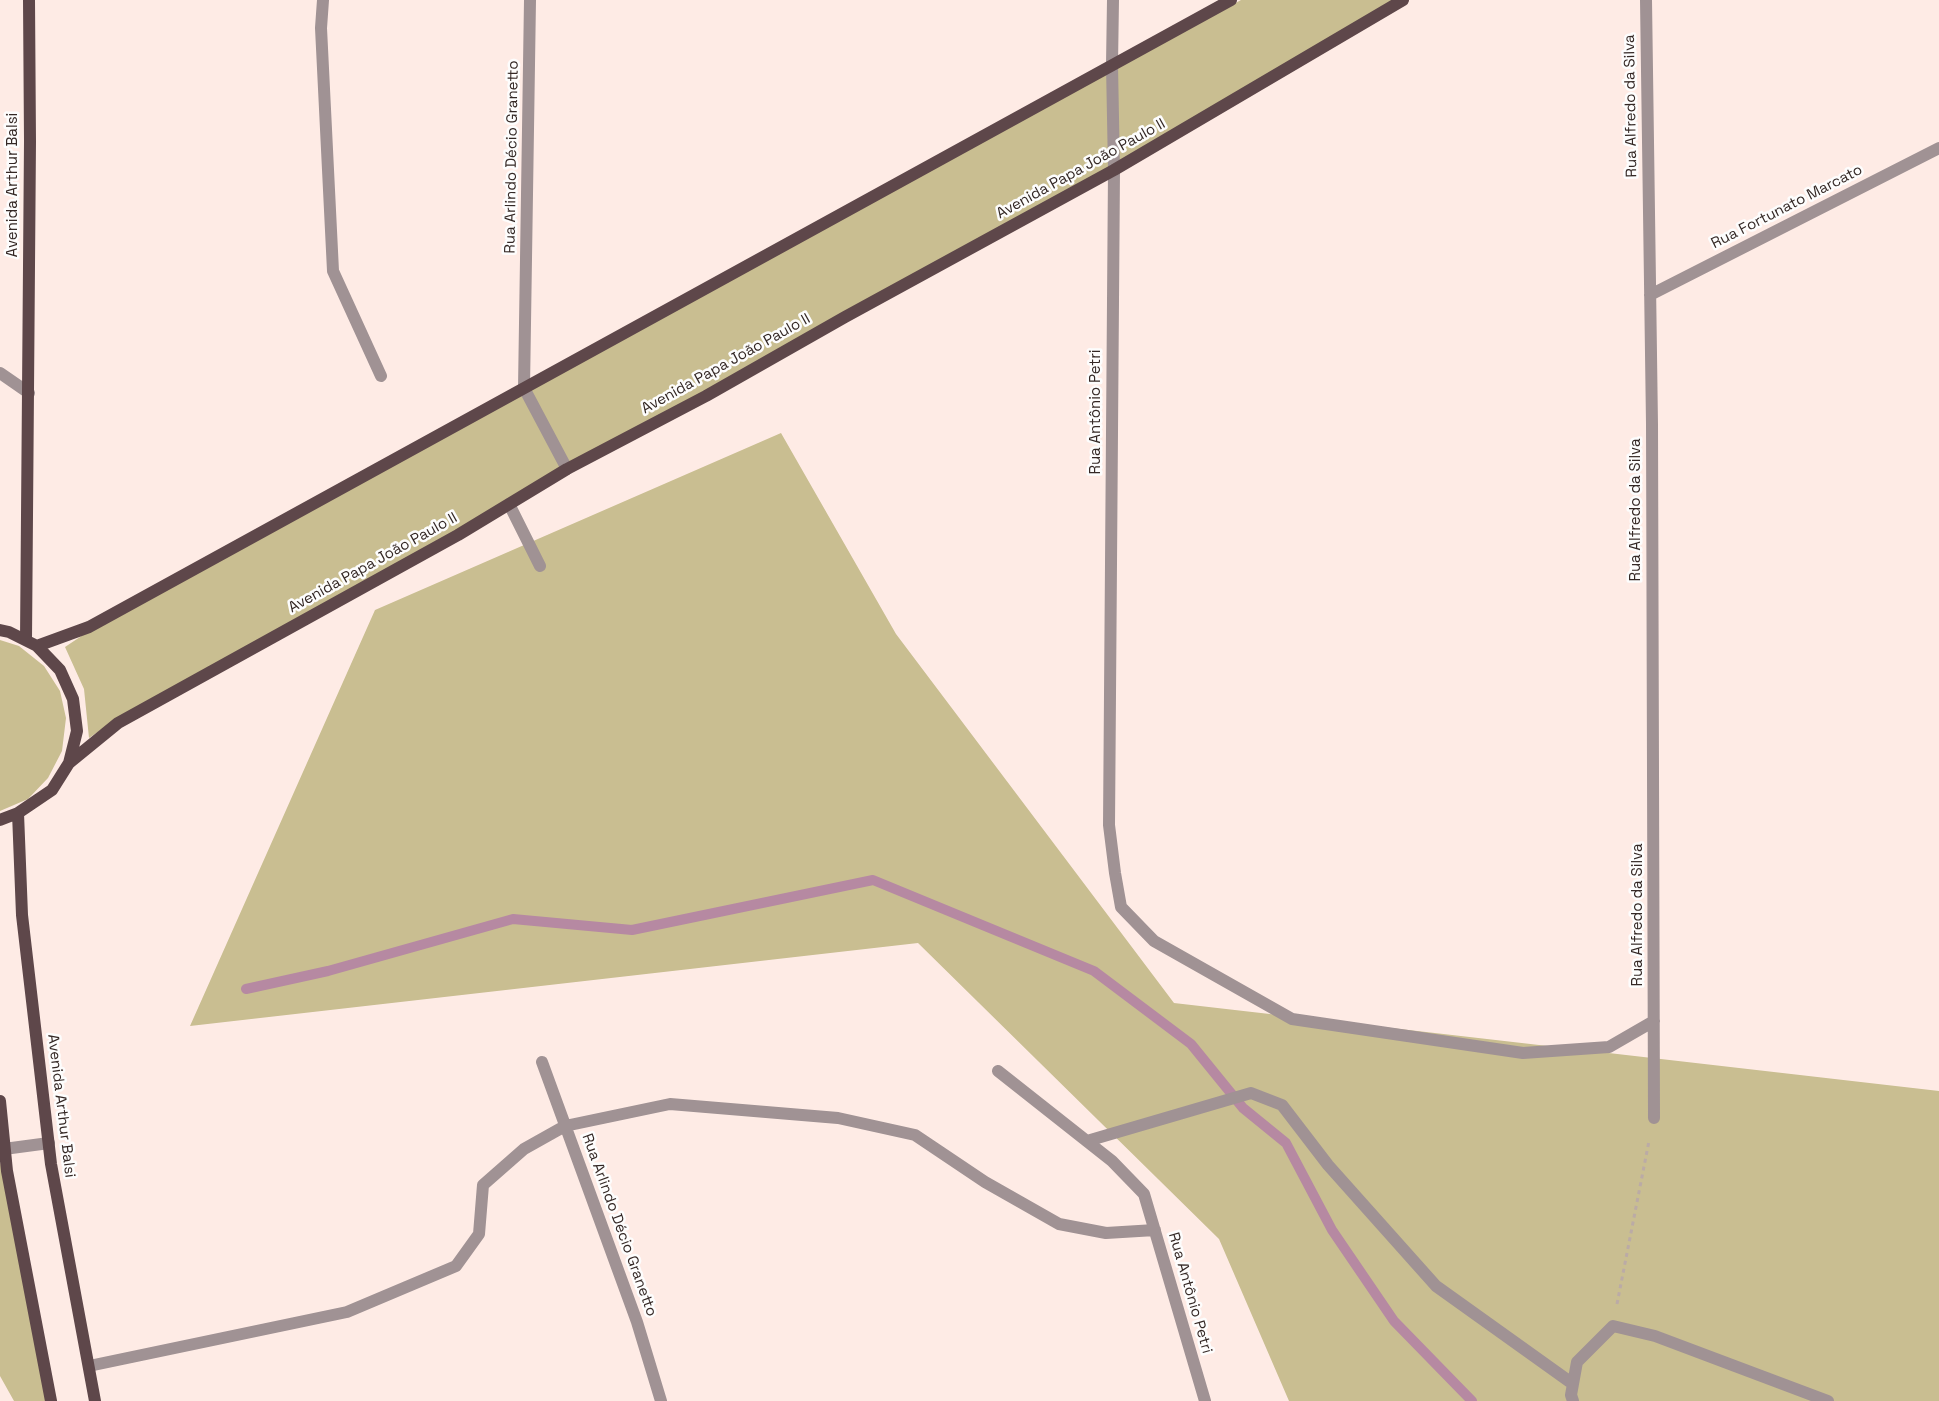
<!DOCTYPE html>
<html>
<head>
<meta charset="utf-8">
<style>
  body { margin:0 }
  canvas { display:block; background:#feebe5 }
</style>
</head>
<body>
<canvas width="1939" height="1401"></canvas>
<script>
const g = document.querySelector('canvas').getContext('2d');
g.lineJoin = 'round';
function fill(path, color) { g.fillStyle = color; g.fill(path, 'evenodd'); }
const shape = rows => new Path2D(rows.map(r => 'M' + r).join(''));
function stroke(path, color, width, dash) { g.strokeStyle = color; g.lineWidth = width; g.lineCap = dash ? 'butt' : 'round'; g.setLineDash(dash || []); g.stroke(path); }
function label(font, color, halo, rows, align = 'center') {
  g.font = font + ' "Space Grotesk",sans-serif'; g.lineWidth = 5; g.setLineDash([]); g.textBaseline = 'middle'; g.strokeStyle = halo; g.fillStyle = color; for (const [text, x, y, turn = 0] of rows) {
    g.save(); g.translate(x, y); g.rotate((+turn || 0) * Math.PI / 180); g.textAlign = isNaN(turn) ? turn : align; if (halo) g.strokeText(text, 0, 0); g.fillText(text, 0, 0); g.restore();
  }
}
fill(shape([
  [1241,0,1396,0,1117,164,1116,69],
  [1107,73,1111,168,569,465,529,390],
  [522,394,563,467,457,530,115,720,89,738,84,689,65,647,89,631],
  [781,433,896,634,1174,1003,1939,1091,1939,1401,1289,1401,1219,1239,918,943,190,1026,375,610],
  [0,640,19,646,44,666,60,691,66,718,62,751,48,778,28,799,0,811],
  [0,1161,48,1401,14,1401,0,1376]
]), '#c9be91');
stroke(shape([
  [246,989,328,971,513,919,632,930,873,880,1094,971,1191,1044,1243,1108,1286,1143,1332,1230,1394,1321,1472,1401]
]), '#b689a2', 10);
stroke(shape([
  [1617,1304,1649,1141]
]), '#bbaba6', 3, [4, 4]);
stroke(shape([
  [323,0,321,28,333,271,381,376],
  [530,0,524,388,567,469],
  [1113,0,1112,65,1114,170,1109,825,1115,873,1121,907,1154,941,1292,1019,1523,1053,1609,1047,1654,1021],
  [1646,0,1652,424,1654,1118],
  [1650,295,1939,148],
  [0,373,29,393],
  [509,504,540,566],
  [542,1062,637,1322,661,1401],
  [998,1071,1112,1161,1144,1194,1205,1401],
  [1087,1141,1251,1093,1282,1105,1328,1165,1436,1286,1573,1384],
  [0,1152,4,1149,49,1143],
  [89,1366,347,1312,456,1266,479,1234,483,1185,524,1149,565,1126,670,1104,838,1118,915,1135,985,1182,1059,1224,1106,1233,1155,1230],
  [1573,1401,1571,1395,1577,1362,1613,1326,1655,1336,1828,1401]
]), '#a09294', 12);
stroke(shape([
  [0,630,9,632,37,646,60,670,73,699,77,731,69,763,52,790,18,813,0,820],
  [26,640,30,141,29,0],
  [37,646,89,627,1231,0],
  [69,763,118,723,458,535,567,469,706,396,845,317,1114,170,1403,0],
  [18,813,22,915,51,1164,95,1401],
  [0,1101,7,1171,51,1401]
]), '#5e474a', 12);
label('15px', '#342825', '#fdfdfd', [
  ["Rua Alfredo da Silva",1631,106,-91],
  ["Rua Arlindo Décio Granetto",512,157,-89],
  ["Avenida Papa João Paulo II",1081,169,-29],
  ["Avenida Arthur Balsi",13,185,-90],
  ["Rua Fortunato Marcato",1787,207,-27],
  ["Avenida Papa João Paulo II",726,364,-29],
  ["Rua Antônio Petri",1096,412,-90],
  ["Rua Alfredo da Silva",1636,510,-90],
  ["Avenida Papa João Paulo II",373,563,-29],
  ["Rua Alfredo da Silva",1638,915,-90],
  ["Avenida Arthur Balsi",61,1106,83],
  ["Rua Arlindo Décio Granetto",619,1225,70],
  ["Rua Antônio Petri",1190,1293,74]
]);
</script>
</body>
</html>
